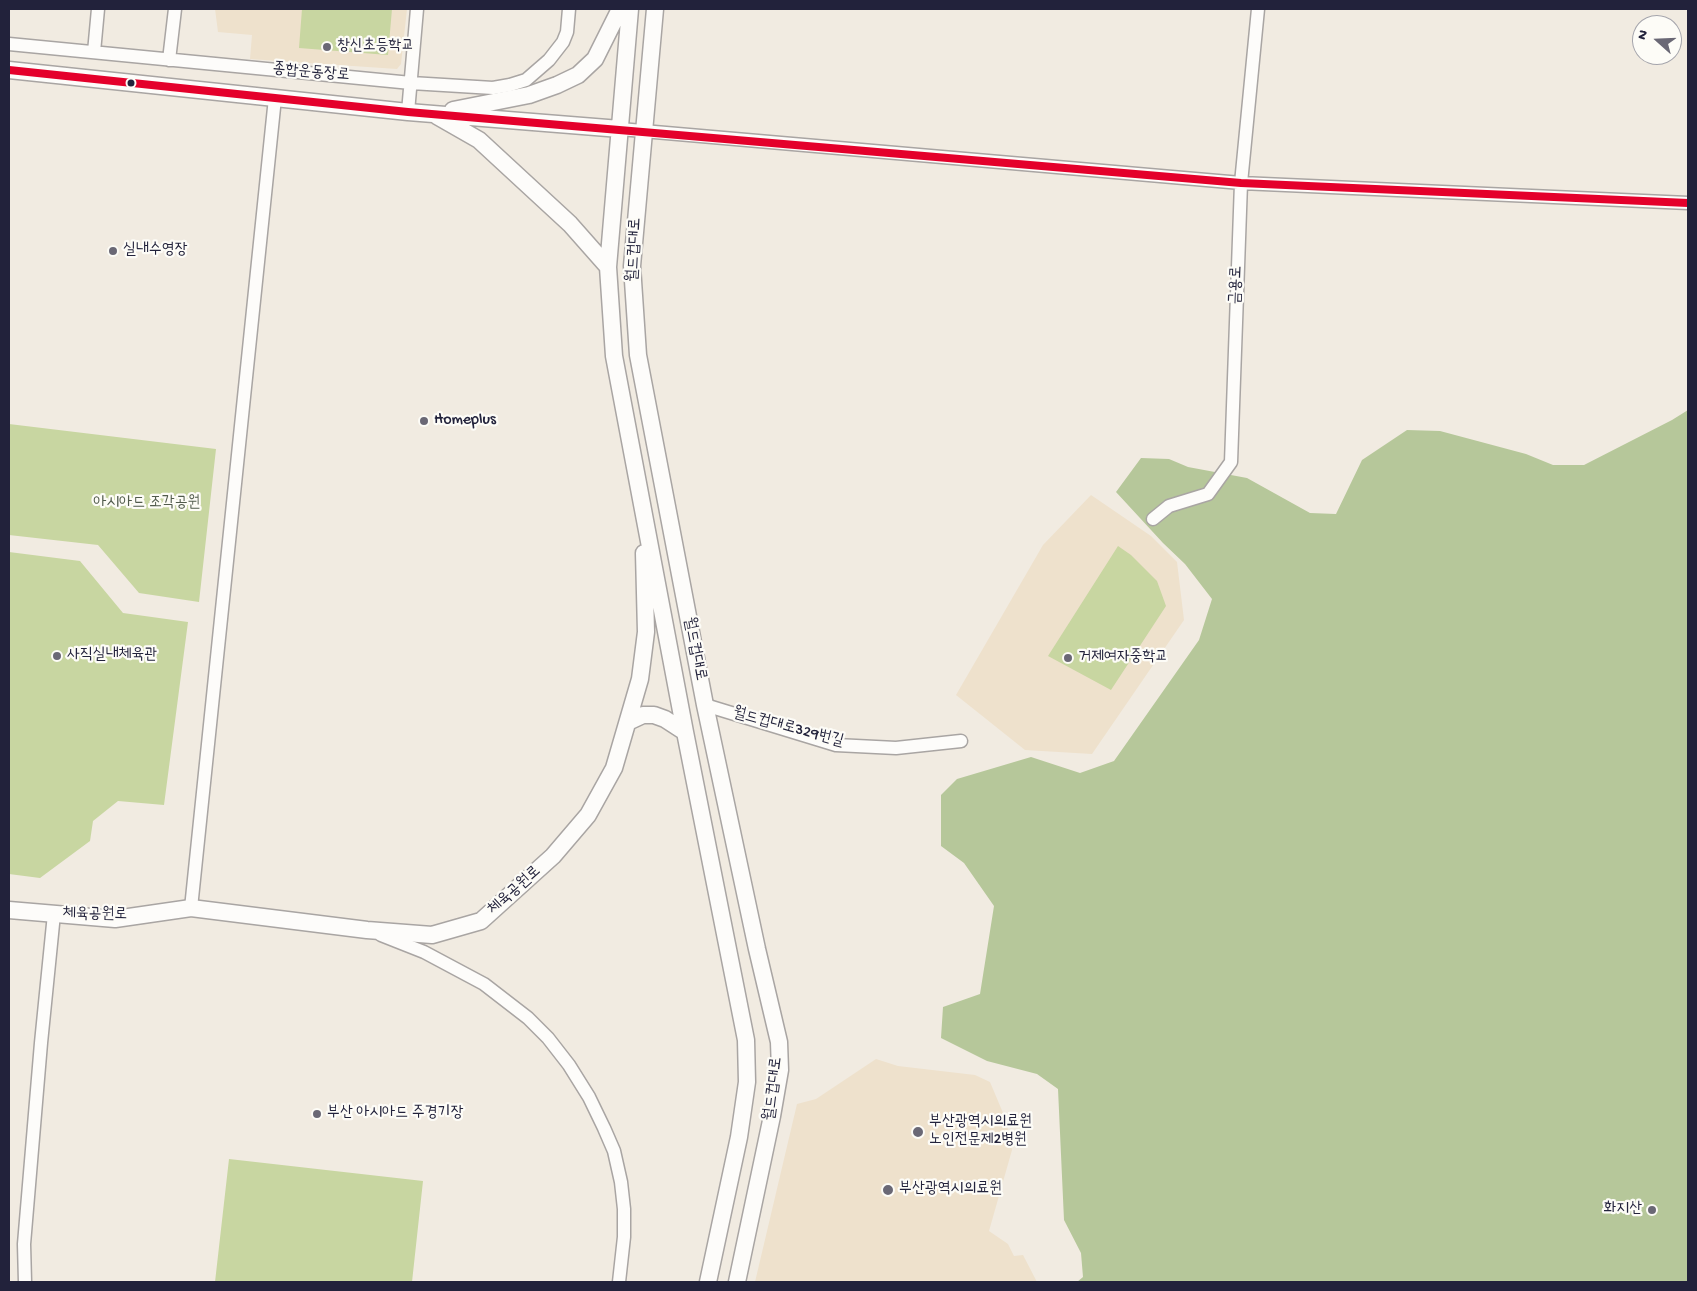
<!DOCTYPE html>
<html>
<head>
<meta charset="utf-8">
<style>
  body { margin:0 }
  #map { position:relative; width:1697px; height:1291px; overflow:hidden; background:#f1ebe1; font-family:"Gochi Hand",sans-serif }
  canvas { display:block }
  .frame { position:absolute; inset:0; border:10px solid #22223b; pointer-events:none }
  .north { position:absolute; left:1632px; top:15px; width:50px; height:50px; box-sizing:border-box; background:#fdfcf7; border:1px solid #a5a5ac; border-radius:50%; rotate:290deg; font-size:14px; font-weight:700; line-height:20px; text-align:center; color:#22223b }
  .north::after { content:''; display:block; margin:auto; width:18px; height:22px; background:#6a6875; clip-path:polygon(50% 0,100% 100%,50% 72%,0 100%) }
</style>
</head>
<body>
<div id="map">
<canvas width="1697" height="1291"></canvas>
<div class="frame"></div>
<div class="north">N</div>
</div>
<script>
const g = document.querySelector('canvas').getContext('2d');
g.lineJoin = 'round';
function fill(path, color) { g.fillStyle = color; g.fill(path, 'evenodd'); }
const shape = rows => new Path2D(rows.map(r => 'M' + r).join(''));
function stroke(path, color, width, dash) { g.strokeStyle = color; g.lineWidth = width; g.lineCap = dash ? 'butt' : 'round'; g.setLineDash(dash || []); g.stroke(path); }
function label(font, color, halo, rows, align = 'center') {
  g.font = font + ' "Gochi Hand","Poor Story",sans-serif'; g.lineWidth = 4.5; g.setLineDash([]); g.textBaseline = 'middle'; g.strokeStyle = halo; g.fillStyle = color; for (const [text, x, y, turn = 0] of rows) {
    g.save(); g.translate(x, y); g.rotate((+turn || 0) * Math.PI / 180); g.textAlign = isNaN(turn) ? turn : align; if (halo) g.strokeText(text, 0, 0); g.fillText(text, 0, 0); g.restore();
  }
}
fill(shape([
  [215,9,407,9,401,64,397,69,250,59,252,35,218,32],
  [1091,495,1151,536,1177,562,1184,620,1092,754,1025,750,956,695,1043,545],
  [876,1059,898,1066,975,1075,990,1082,1006,1120,1012,1150,989,1231,1008,1244,1014,1256,1023,1255,1037,1282,755,1282,797,1104,816,1099]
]), '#eee1cc');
fill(shape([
  [302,9,392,9,388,55,299,48],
  [9,424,216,449,199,602,139,593,98,545,9,535],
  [1118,546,1131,555,1157,581,1166,606,1111,690,1048,656],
  [9,552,80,561,123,613,188,622,164,805,118,801,93,821,90,841,40,878,9,874],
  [229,1159,423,1181,412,1282,215,1282]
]), '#c8d6a1');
fill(shape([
  [1688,410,1688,1282,1077,1282,1083,1277,1081,1253,1064,1220,1058,1089,1037,1074,987,1061,941,1038,943,1007,980,994,994,906,964,863,941,846,941,795,957,779,1031,757,1080,773,1114,761,1199,640,1212,599,1185,564,1163,543,1116,492,1141,458,1169,459,1188,467,1247,478,1310,513,1336,514,1362,460,1407,430,1440,431,1526,454,1553,465,1584,465,1672,420]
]), '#b6c79a');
const minor = shape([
  [9,44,411,83,493,88,510,85,526,80,549,60,563,42,567,32,569,9],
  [94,52,98,9],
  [169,60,175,9],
  [408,112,417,9],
  [620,129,1241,183,1688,203],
  [1153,519,1169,506,1208,494,1231,462,1241,183,1258,9],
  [705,705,836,745,896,748,961,741],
  [191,908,275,98],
  [381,935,424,952,484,984,528,1018,548,1038,569,1065,589,1097,604,1128,614,1151,621,1182,624,1209,624,1237,619,1282],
  [25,1282,24,1244,41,1043,54,914]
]);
const major = shape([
  [630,9,608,267,614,356,685,732,746,1040,747,1082,739,1137,708,1282],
  [655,9,632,266,638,355,705,705,757,949,779,1042,780,1070,772,1116,737,1282],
  [9,70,408,112,620,129],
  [453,110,529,95,557,85,578,75,595,59,620,9],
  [437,116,479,140,570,224,608,267],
  [628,722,643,715,654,715,665,719,685,732],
  [9,910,115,919,191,908,367,930,432,935,481,921,553,856,588,815,614,768,640,679,646,632,644,553]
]);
stroke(minor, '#a9a5a3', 15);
stroke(major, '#a9a5a3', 19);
stroke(minor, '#fdfcfa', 12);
stroke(major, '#fdfcfa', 16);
stroke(shape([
  [9,70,408,112,1241,183,1688,203]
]), '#e4002b', 8);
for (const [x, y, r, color] of [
  [327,47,5,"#6a6875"],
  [131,83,4.5,"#22223b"],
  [113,251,5,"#6a6875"],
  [424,421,5,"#6a6875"],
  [57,656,5,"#6a6875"],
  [1068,658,5,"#6a6875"],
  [317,1114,5,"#6a6875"],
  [918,1132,6,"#6a6875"],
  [888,1190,6,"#6a6875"],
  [1652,1210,5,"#6a6875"]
]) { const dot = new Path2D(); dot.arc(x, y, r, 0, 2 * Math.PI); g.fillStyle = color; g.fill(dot); stroke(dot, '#fdfcf7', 2); }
label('16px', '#22223b', '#fdfcf7', [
  ["창신초등학교",337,47],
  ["실내수영장",123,251],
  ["Homeplus",434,421],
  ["사직실내체육관",67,656],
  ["거제여자중학교",1078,658],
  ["부산 아시아드 주경기장",327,1114],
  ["부산광역시의료원",929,1123],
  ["노인전문제2병원",929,1141],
  ["부산광역시의료원",899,1190],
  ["화지산",1642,1210,"right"]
], 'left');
label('16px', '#22223b', '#fdfcf7', [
  ["종합운동장로",311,73,5],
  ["월드컵대로",635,250,-87],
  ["금용로",1237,285,-88],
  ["월드컵대로",694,649,79],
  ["월드컵대로329번길",788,728,15],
  ["체육공원로",515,891,-42],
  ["체육공원로",95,915,1],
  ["월드컵대로",774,1089,-83]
]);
label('16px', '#515b4c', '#fdfcf7', [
  ["아시아드 조각공원",147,504]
]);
</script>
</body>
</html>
